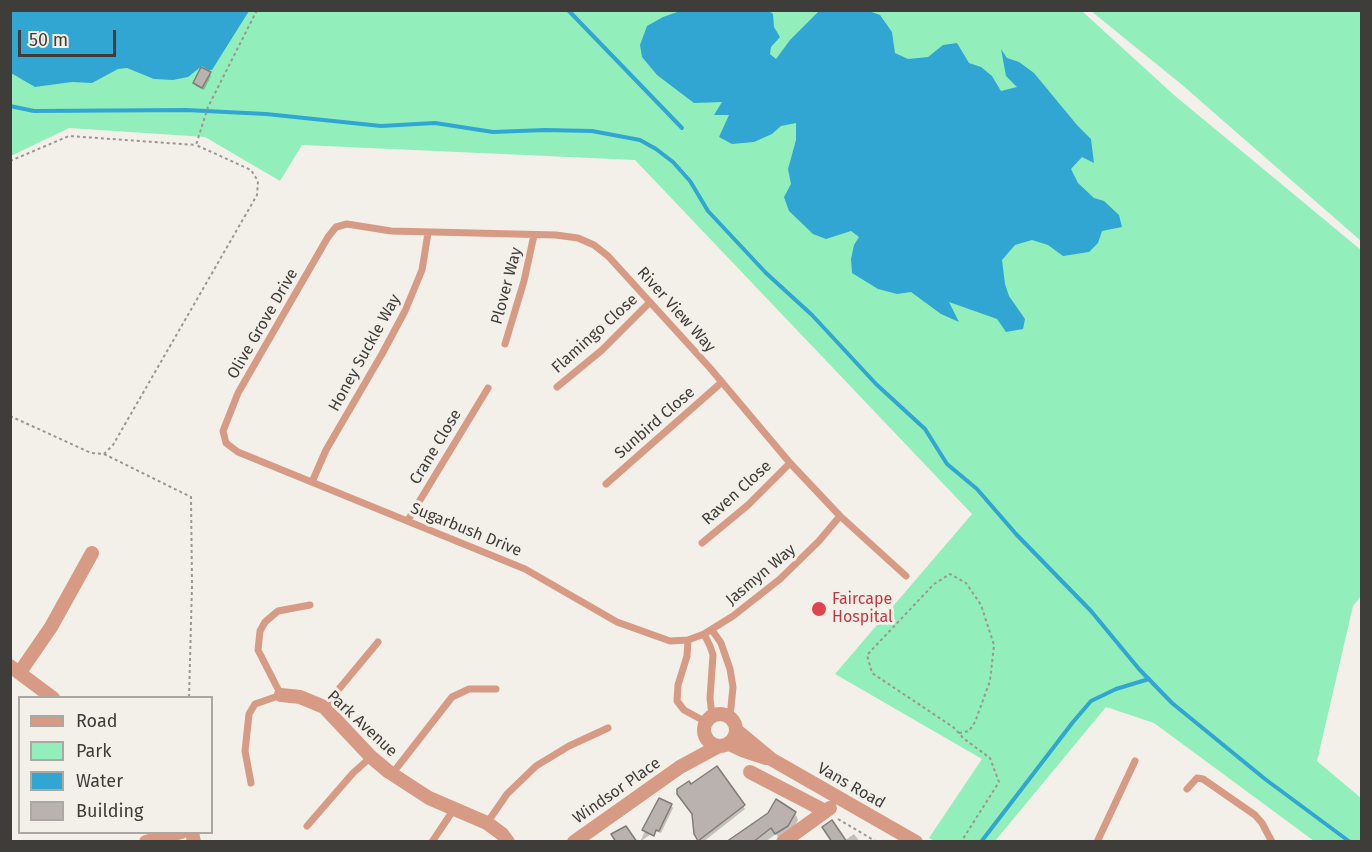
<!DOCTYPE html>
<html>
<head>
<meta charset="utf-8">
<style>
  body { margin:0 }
  #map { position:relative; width:1372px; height:852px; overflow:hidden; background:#f3f0e9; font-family:"Fira Sans",sans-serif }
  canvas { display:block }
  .frame { position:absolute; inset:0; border:12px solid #3e3d3a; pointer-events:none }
  .legend { position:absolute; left:18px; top:696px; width:195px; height:138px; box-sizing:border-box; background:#f3f0e9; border:2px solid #aba8a3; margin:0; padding:8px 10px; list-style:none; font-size:18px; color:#3e3d3a }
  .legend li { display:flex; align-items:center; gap:12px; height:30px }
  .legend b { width:30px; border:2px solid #aba8a3 }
  .scale { position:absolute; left:18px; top:30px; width:98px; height:27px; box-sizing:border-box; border:3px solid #3e3d3a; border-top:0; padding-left:8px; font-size:18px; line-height:21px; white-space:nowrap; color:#3e3d3a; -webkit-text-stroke:4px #f3f0e9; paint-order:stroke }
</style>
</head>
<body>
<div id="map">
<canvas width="1372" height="852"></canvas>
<div class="frame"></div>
<ul class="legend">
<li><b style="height:8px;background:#d79a84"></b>Road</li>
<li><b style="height:16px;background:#92efbb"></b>Park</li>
<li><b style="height:16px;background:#32a6d2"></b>Water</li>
<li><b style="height:16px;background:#bab2af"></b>Building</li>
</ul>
<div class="scale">50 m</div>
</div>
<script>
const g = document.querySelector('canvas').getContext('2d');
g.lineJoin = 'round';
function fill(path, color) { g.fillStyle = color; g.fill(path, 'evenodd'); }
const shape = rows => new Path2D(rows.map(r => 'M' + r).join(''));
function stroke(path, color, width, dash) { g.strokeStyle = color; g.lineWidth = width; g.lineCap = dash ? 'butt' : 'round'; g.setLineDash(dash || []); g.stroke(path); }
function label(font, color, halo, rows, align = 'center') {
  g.font = font + ' "Fira Sans",sans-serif'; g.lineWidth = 6; g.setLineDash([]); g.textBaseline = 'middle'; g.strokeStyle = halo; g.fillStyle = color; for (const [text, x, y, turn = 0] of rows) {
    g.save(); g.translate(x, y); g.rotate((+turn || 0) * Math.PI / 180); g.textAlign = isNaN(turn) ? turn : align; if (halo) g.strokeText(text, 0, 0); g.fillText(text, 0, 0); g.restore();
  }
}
fill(shape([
  [11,11,1082,11,1174,95,1361,250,1361,596,1353,606,1317,761,1361,798,1361,841,1314,841,1154,723,1106,707,995,841,935,841,929,838,982,759,835,674,972,514,635,160,302,145,280,181,205,137,69,128,11,156],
  [1091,11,1361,11,1361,241,1181,84]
]), '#92efbb');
fill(shape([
  [11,10,249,10,249,11,212,70,208,70,202,66,188,77,173,80,154,79,127,68,118,69,92,83,72,82,35,87,11,73],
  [683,10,769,11,773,14,774,27,780,37,771,47,770,54,776,59,790,40,819,11,869,11,880,15,892,32,895,53,908,59,928,57,943,45,957,43,969,63,981,67,992,76,1001,91,1017,87,1006,76,1001,49,1007,58,1019,62,1034,73,1077,125,1091,139,1094,163,1082,157,1071,169,1078,183,1094,198,1104,201,1119,215,1122,227,1102,231,1098,243,1089,252,1063,256,1048,245,1032,240,1015,245,1002,260,1005,284,1009,296,1025,319,1023,329,1006,332,997,319,949,302,959,322,941,314,911,292,897,294,878,289,852,273,851,259,854,245,859,237,851,231,826,239,813,234,789,211,784,197,791,184,788,169,796,140,796,123,781,126,772,134,754,142,732,144,719,137,729,115,714,115,722,102,694,103,657,75,642,57,640,45,647,26,663,17]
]), '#32a6d2');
fill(shape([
  [209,73,211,76,204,90,196,86,194,82],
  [717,768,745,809,703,842,700,842,695,834,690,786],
  [659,800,671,805,673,808,661,833,655,831,640,842],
  [795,813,798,820,791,833,780,840,776,834,765,842,728,842],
  [854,834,860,842,832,842,844,841]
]), '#0003');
stroke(shape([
  [568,10,682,128],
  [10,106,34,111,186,110,266,114,381,126,435,123,493,132,545,130,592,131,640,140,656,149,673,162,690,181,708,211,766,273,812,315,876,384,925,429,947,464,977,489,1016,534,1091,611,1139,669,1172,703,1265,779,1350,842],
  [981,842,1073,722,1091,701,1116,689,1149,679]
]), '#32a6d2', 4);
const building = shape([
  [201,67,211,72,202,88,193,83,201,67],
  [717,766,745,805,698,841,694,834,692,814,677,794,677,789,689,781,691,784,717,766],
  [659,798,672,804,659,831,656,830,654,836,642,830,659,798],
  [776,799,796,812,788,826,775,834,771,828,753,842,726,842,768,813,776,799],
  [832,820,847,842,832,842,822,827,832,820],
  [626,826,637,842,616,842,611,834,626,826]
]);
fill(building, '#bab2af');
stroke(building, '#827b78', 1.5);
stroke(shape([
  [10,161,69,136,196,145],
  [10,416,91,453,104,454,113,445,257,195,258,181,251,170,196,145,208,107,257,10],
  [104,454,191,497,192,585,189,698],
  [959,733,969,731,975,722,990,681,994,645,981,605,966,583,950,574,934,584,867,655,872,673,953,727,959,733,963,738,990,758,999,782,961,842],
  [838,819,877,842]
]), '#999792', 2, [3, 3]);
stroke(shape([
  [505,344,524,281,534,235],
  [557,387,602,350,650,302],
  [312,482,326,450,382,354,405,311,422,270,428,233],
  [606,484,722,382],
  [840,516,819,541,780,579,733,616,704,634,688,640,670,641,617,622,525,569,238,452,226,443,223,431,238,393,328,237,336,227,347,224,391,231,556,235,578,238,594,245,608,256,710,368,790,463,840,516,906,576],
  [408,520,488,388],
  [702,543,748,505,790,463],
  [712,630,721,643,730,669,733,687,730,717],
  [704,634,710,646,713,655,710,698,712,716],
  [688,640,687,656,678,685,677,701,684,710,706,722],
  [324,707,378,642],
  [392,774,452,697,469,689,496,689],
  [251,783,245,751,249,714,255,704,281,695,258,650,260,631,265,622,278,611,310,605],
  [1187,789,1197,778,1203,779,1255,815,1262,823,1272,842],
  [487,823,507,794,536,766,569,746,608,728],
  [307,826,353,773,371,757],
  [432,842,454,809],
  [1097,842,1135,761]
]), '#d79a84', 7);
stroke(shape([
  [10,666,53,698],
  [20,672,51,627,92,553],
  [281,695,300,697,324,707,371,757,389,772,429,798,487,823,502,834,508,842],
  '704 730a16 16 0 1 1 32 0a16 16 0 1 1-32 0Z',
  [736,730,771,759,916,842],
  [729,744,742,750,766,758],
  [750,772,825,811],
  [192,832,194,842],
  [146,842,181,832],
  [574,842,680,767,717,747],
  [783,842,830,808]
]), '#d79a84', 14);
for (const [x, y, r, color] of [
  [819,609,8,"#e0444e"]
]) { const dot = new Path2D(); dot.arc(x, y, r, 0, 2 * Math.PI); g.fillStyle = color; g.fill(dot); stroke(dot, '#f3f0e9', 2); }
label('16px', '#3e3d3a', '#f3f0e9', [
  ["Plover Way",507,286,-75],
  ["River View Way",676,310,48],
  ["Olive Grove Drive",263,324,-60],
  ["Flamingo Close",595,334,-42],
  ["Honey Suckle Way",365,353,-61],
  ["Sunbird Close",655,423,-41],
  ["Crane Close",436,447,-59],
  ["Raven Close",737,493,-42],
  ["Sugarbush Drive",466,530,22],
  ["Jasmyn Way",761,575,-40],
  ["Park Avenue",362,724,43],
  ["Vans Road",851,786,30],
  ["Windsor Place",617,791,-35]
]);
label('16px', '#be3a42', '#f3f0e9', [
  ["Faircape",832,600],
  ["Hospital",832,618]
], 'left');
</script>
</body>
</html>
